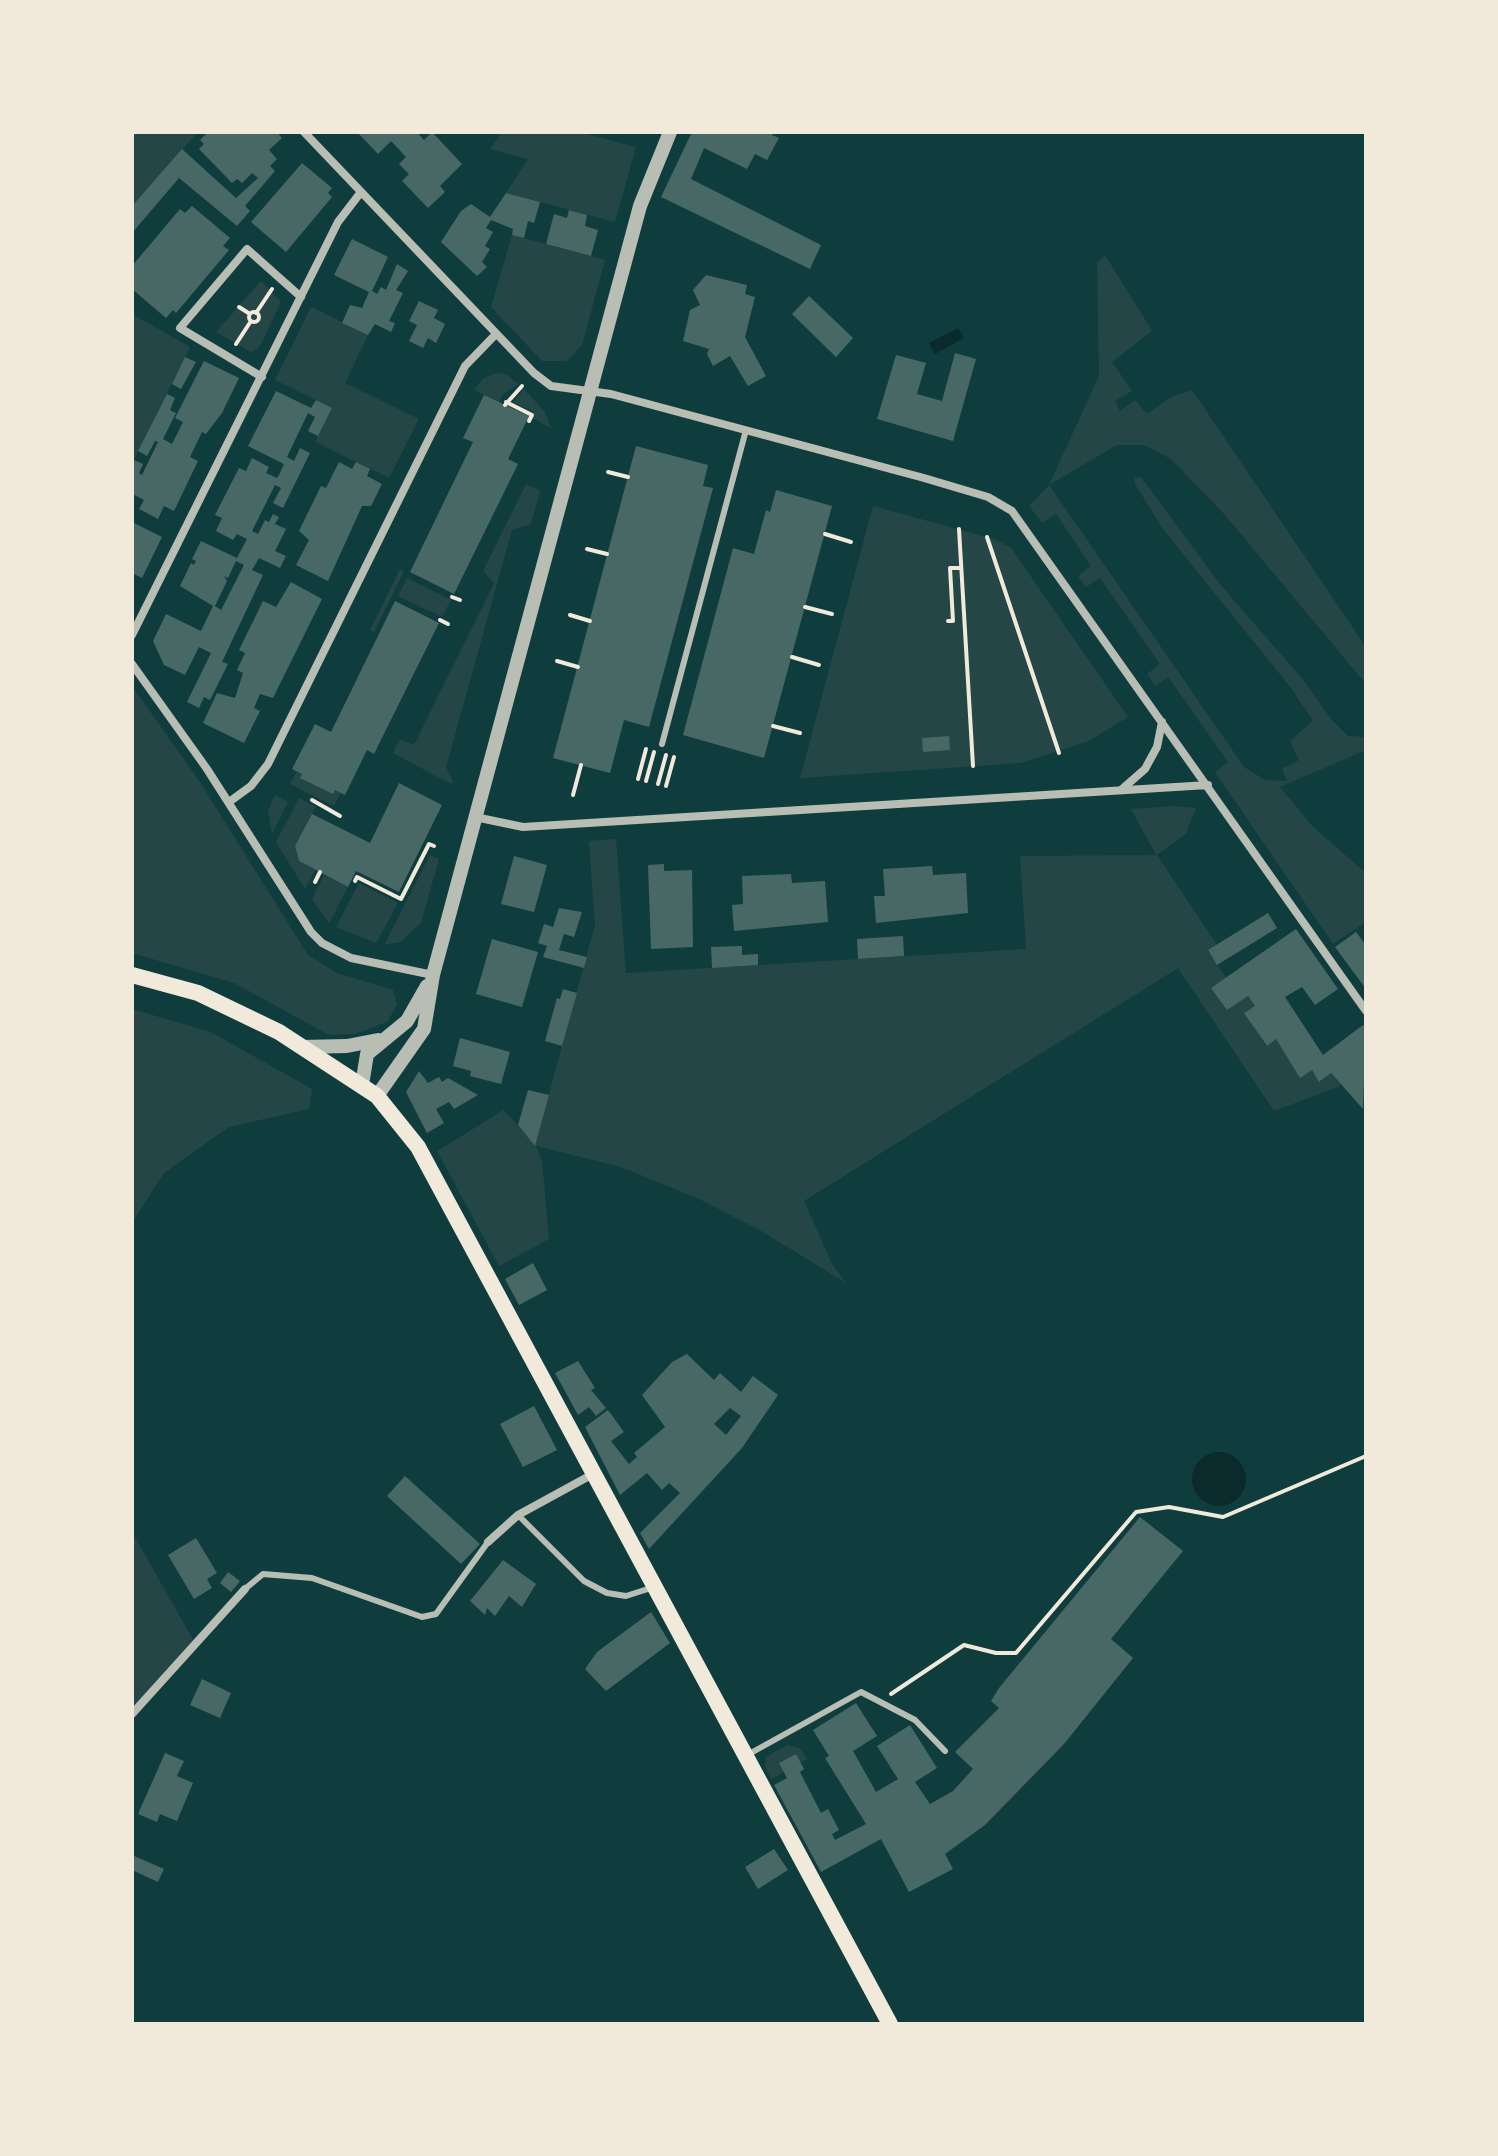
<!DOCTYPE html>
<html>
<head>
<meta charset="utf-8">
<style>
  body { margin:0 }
  #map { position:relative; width:1498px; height:2156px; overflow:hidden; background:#0f3d3e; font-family:"Crimson Pro",serif }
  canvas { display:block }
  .frame { position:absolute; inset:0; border:134px solid #f1e9da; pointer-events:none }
</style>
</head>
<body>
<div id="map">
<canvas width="1498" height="2156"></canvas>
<div class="frame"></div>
</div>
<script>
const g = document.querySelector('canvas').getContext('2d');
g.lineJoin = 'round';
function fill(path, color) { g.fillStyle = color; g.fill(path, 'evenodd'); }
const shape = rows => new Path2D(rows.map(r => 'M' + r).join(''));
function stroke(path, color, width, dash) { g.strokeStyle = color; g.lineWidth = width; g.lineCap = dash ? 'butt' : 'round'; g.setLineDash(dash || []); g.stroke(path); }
fill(shape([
  [132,132,198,132,132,206],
  [502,132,579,132,636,147,615,222,506,193,528,159,490,149],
  [512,235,605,260,582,345,567,361,542,361,491,307],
  [1105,255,1152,331,1112,362,1132,391,1115,401,1120,411,1135,400,1147,414,1171,397,1192,390,1366,647,1366,684,1225,515,1171,459,1144,445,1117,445,1049,485,1244,767,1265,780,1287,781,1282,769,1299,760,1290,741,1313,721,1291,688,1163,529,1135,484,1135,477,1142,478,1219,583,1305,682,1331,719,1348,736,1366,737,1366,750,1280,787,1313,827,1366,873,1366,922,1333,944,1215,772,1228,762,1168,677,1155,686,1147,674,1160,664,1100,578,1086,587,1078,576,1091,566,1056,514,1042,523,1029,506,1049,485,1099,376,1097,262],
  [261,281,281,302,259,348,251,352,216,332],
  [311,307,368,335,345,383,419,419,389,478,315,442,332,408,275,380],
  [132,314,190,347,132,464],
  [495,373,506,374,519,384,503,394,499,402,474,390,483,379],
  [524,389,545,412,551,428,532,418,534,412,513,402],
  [526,484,540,491,531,524,512,530,446,767,453,781,451,784,393,753,400,739,414,745,494,583,483,571],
  [873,506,994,539,1011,548,1128,717,1089,741,1021,763,800,778],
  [400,569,404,571,374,632,370,630],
  [407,578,451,600,442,617,398,596],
  [132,686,198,779,308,955,337,973,393,990,397,1005,387,1022,355,1034,329,1035,234,983,132,953],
  [297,771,302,774,301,778,333,794,335,790,341,793,334,806,290,784],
  [275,795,288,802,272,834,268,810],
  [299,798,316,807,295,846,299,861,315,870,305,889,276,842],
  [1173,806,1196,808,1186,834,1157,855,1217,945,1208,951,1226,978,1212,989,1227,1010,1248,996,1255,1006,1245,1013,1266,1046,1276,1039,1300,1077,1312,1070,1320,1082,1331,1073,1341,1086,1274,1111,1178,968,804,1201,831,1262,846,1283,758,1229,699,1199,621,1167,536,1146,542,1160,549,1239,499,1266,437,1151,504,1110,535,1145,595,925,589,841,616,839,626,973,1026,949,1020,856,1156,855,1131,809],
  [430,855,439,859,421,923,400,942,384,945],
  [324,875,348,887,329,923,312,899],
  [359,883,398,903,376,943,336,927],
  [132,1009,211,1032,312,1089,309,1109,229,1127,164,1173,132,1223],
  [132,1532,196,1645,132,1714],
  [787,1745,800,1748,807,1759,800,1762,796,1754,784,1772,771,1779,765,1766,766,1757]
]), '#244646');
fill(shape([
  [958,328,964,338,935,354,929,343],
  '1192 1479a27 27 0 1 1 54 0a27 27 0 1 1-54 0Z'
]), '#0a2a2b');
fill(shape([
  [208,132,277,132,282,138,269,150,277,159,270,166,275,171,245,206,250,211,237,226,179,178,132,233,132,206,182,149,236,198,258,178,252,173,242,183,237,179,232,183,199,149,204,144,200,140],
  [357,132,417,132,424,140,432,132,462,164,440,186,445,192,428,208,402,181,409,174,399,164,406,157,391,141,378,154],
  [692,132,774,132,772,135,779,138,767,160,755,154,747,169,704,148,691,179,821,245,810,269,661,197],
  [302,163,332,188,328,193,332,197,286,252,251,222],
  [506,193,540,202,534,223,528,221,524,238,512,235,513,229,491,220,486,228,493,232,485,246,490,249,482,262,487,267,477,276,441,242,461,211,471,204,490,217],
  [192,206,230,238,223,246,229,250,176,313,173,310,166,318,132,289,132,266,180,209,185,213],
  [569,210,587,215,585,226,598,230,591,256,546,244,554,214,567,218],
  [352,239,388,257,372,291,377,294,381,287,386,290,397,264,408,271,396,290,403,293,389,321,395,323,391,332,375,324,368,335,342,323,350,305,362,308,369,292,334,275],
  [706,275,747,285,745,294,755,297,745,337,766,376,748,386,730,356,713,366,707,354,709,349,683,341,690,310,700,305,693,290],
  [809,296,853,338,836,357,792,314],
  [419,301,438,310,434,318,445,324,436,343,428,338,423,348,409,341,417,325,409,321],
  [955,353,976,359,953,441,877,419,896,355,926,363,917,394,942,401],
  [185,357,196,362,181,389,172,384],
  [204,361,239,378,222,413,206,434,202,432,190,457,198,461,174,511,164,506,158,519,139,509,144,500,135,495,132,501,132,464,134,460,143,464,139,473,142,475,158,442,155,441,147,456,138,451,167,394,175,398,170,410,176,413,163,439,172,444,183,422,175,418],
  [276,391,311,408,316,400,332,408,318,436,308,431,315,417,308,413,287,457,294,461,300,448,310,453,283,508,273,503,281,488,275,485,252,531,258,534,265,520,269,522,273,514,279,517,275,524,286,529,275,551,286,556,280,568,259,558,252,570,263,575,222,662,228,664,210,700,204,697,199,708,187,702,211,653,199,647,185,675,164,665,153,641,166,614,201,631,213,606,180,586,191,563,194,565,196,561,192,559,201,541,237,558,247,539,237,534,233,540,216,531,222,518,215,515,239,468,246,471,252,458,269,467,266,473,277,478,280,473,284,464,248,446],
  [236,561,244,565,221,610,215,606,227,581,224,576,228,578],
  [484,395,529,416,508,459,518,464,454,594,410,572,473,442,463,438],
  [636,446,708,465,703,486,713,488,649,727,624,720,610,773,553,758],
  [339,462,352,469,356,462,370,469,367,476,382,484,371,506,362,506,328,581,296,565,309,540,299,531,321,486,326,488],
  [776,490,832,506,764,758,683,735,733,548,754,554,766,510,770,512],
  [132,522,162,537,142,578,132,573],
  [291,582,322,599,273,698,260,694,254,708,260,711,244,743,203,723,217,693,235,698,243,673,237,670,245,653,239,650,263,601,276,607],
  [395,601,439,623,374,754,367,750,345,795,335,790,333,794,300,778,302,774,292,769,315,724,331,732],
  [949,736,950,750,923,752,922,738],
  [399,783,442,805,399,892,356,871,348,887,299,861,295,846,312,814,370,843],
  [514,856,547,865,534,912,501,904],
  [664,864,664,871,692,870,693,947,651,949,648,865],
  [932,866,933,875,966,873,968,913,876,923,874,896,885,896,883,869],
  [791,874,792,883,825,881,828,922,734,931,732,905,743,904,742,876],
  [559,908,582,912,574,937,564,934,559,950,587,957,584,968,543,957,547,946,538,943,544,924,553,927],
  [1268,913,1277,928,1217,965,1208,950],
  [1296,929,1338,989,1315,1005,1302,987,1285,997,1323,1055,1363,1025,1366,1029,1363,1109,1331,1073,1319,1082,1312,1070,1300,1078,1276,1039,1267,1046,1244,1013,1255,1006,1248,996,1227,1010,1211,988],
  [1356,932,1366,945,1366,989,1335,947],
  [903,936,904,956,858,959,857,939],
  [492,939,538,952,522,1007,476,994],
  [742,946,742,955,758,954,758,965,712,968,711,947],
  [563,989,577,993,562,1046,545,1041,557,998,560,999],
  [460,1038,510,1052,501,1084,470,1076,471,1071,453,1066],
  [419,1071,428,1083,439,1077,442,1082,448,1078,478,1095,454,1109,449,1102,436,1109,444,1123,427,1133,406,1092],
  [528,1090,549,1095,535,1146,518,1125],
  [533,1263,547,1290,519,1305,505,1279],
  [687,1354,714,1380,720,1373,741,1392,753,1376,778,1395,742,1448,649,1549,640,1533,680,1493,669,1483,662,1490,647,1473,620,1495,585,1427,608,1410,624,1432,611,1441,629,1464,637,1457,634,1453,665,1427,642,1395,672,1362],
  [730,1408,741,1416,726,1435,714,1424],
  [578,1361,595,1388,591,1390,606,1408,596,1416,589,1407,578,1415,555,1373],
  [534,1406,557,1450,523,1467,500,1424],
  [405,1476,480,1544,461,1564,387,1496],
  [1140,1517,1183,1551,1111,1639,1133,1658,1064,1744,985,1825,945,1854,953,1869,909,1892,881,1839,821,1872,774,1785,787,1778,779,1763,796,1754,804,1769,800,1772,821,1813,828,1809,839,1830,832,1834,835,1840,866,1824,825,1758,829,1756,813,1730,856,1703,877,1736,853,1751,876,1792,898,1779,877,1746,910,1725,937,1768,915,1782,930,1804,953,1791,973,1769,955,1752,999,1708,991,1701,999,1688],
  [196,1538,217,1573,207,1579,212,1588,194,1599,168,1555],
  [503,1560,536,1584,522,1607,509,1596,495,1616,487,1608,485,1615,470,1601],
  [228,1572,240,1581,231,1592,220,1583],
  [651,1612,670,1643,606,1691,585,1669,597,1652],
  [202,1679,231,1693,220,1718,190,1705],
  [165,1753,184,1761,177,1776,193,1783,177,1821,160,1814,157,1822,138,1814],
  [774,1849,788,1870,758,1889,745,1867],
  [132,1855,164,1869,158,1882,132,1870]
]), '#486865');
stroke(shape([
  [239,307,250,314],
  '249 317a5 5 0 1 1 10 0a5 5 0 1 1-10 0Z',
  [256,313,272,289],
  [236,344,251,321],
  [506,402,532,415,529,421],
  [505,405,522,386],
  [608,472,628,477],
  [959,529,973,766],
  [825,534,851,542],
  [987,537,1059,753],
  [587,549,607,554],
  [452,597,460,600],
  [805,607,832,614],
  [570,615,590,621],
  [440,620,448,624],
  [948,621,953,621,950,568,961,568],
  [792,657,819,665],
  [557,661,578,667],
  [773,726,800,733],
  [638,779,646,749],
  [646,781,654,752],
  [658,784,666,755],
  [666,786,674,757],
  [573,795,581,765],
  [312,800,340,816],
  [355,881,357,877,401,899,429,844,434,846],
  [315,882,320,872],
  [891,1694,964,1645,996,1653,1016,1653,1136,1512,1169,1507,1223,1517,1366,1456]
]), '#f1e9da', 4);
stroke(shape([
  [662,744,746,430],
  [518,1515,584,1581,607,1593,626,1596,654,1587],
  [245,1589,263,1574,312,1578,422,1617,436,1614,488,1542],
  [749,1754,861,1692,915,1720,945,1751]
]), '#b8beb3', 6);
stroke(shape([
  [304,132,534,373,551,386,611,394,924,478,988,497,1012,511,1366,1011],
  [262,377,180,328,247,249,301,297],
  [132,635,338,222,361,192],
  [132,664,207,769,311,932,322,943,351,958,433,975],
  [1121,790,1145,769,1157,747,1162,722],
  [229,802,251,786,268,764,465,366,496,334],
  [475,817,523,827,1208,785],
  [488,1542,518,1515,593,1474],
  [132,1714,245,1589]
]), '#b8beb3', 8);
stroke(shape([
  [302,1047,347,1046,378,1040],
  [362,1085,367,1054,407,1021,427,986],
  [377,1096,424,1029,433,975,640,206,670,132]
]), '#b8beb3', 14);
stroke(shape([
  [132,975,198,993,279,1032,377,1096,418,1147,890,2024]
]), '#f1e9da', 16);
</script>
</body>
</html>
